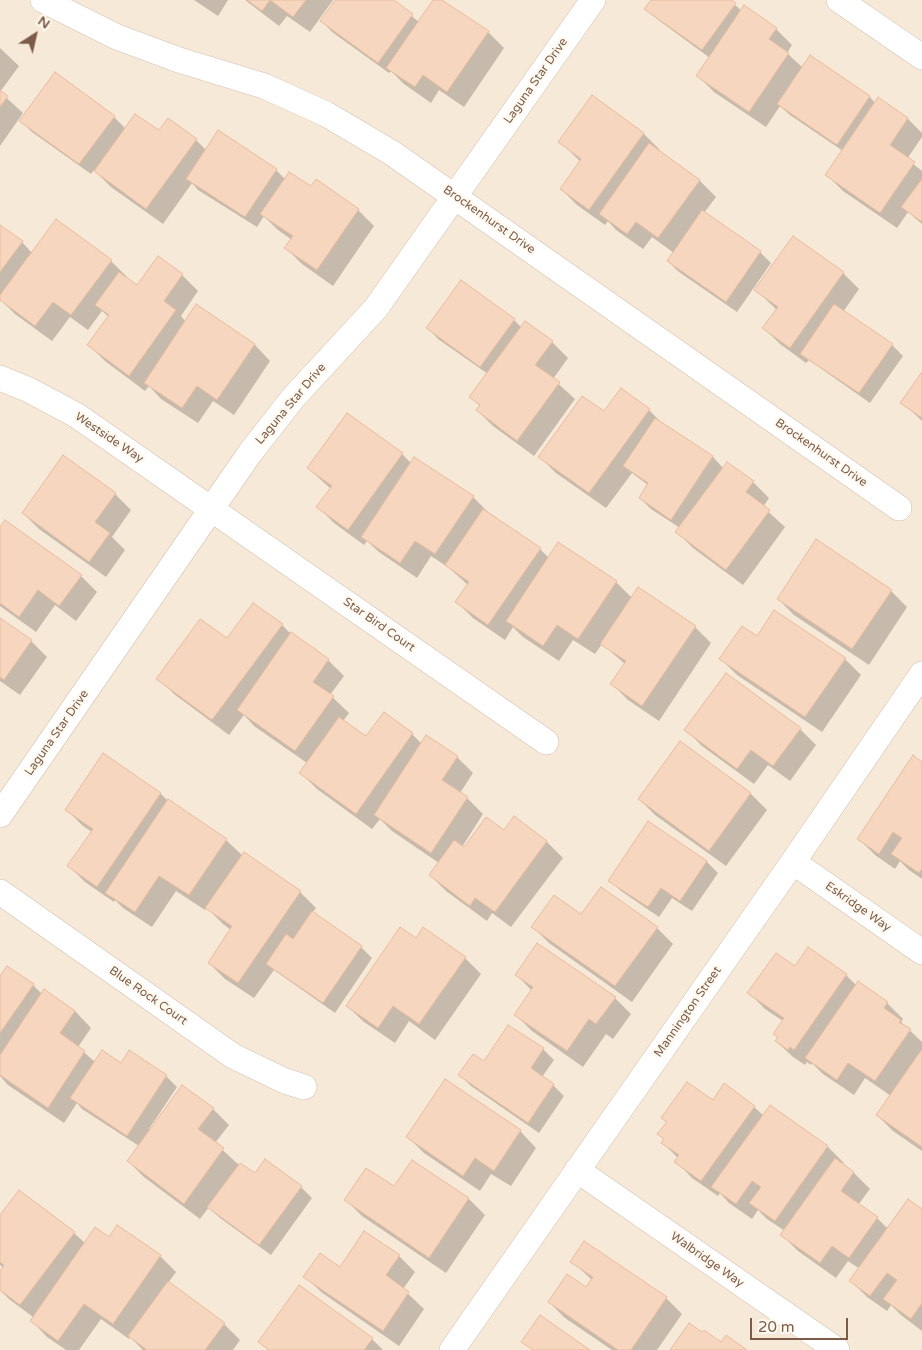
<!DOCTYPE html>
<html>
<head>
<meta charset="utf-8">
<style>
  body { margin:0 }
  #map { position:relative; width:922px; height:1350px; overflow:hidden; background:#fef6e9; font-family:"Varela Round",sans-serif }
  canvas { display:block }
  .north { position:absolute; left:10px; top:10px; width:50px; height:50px; -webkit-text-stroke:4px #fffaf1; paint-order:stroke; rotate:35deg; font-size:14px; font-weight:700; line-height:20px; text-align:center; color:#7c5c49 }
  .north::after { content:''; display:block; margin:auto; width:18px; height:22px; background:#7c5c49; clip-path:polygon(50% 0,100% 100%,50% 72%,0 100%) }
  .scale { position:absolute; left:750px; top:1318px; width:98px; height:22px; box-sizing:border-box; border:2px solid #7c5c49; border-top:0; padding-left:6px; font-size:15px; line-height:18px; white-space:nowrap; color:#7c5c49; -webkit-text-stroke:4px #fffaf1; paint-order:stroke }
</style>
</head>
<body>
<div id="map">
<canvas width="922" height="1350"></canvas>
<div class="north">N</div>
<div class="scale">20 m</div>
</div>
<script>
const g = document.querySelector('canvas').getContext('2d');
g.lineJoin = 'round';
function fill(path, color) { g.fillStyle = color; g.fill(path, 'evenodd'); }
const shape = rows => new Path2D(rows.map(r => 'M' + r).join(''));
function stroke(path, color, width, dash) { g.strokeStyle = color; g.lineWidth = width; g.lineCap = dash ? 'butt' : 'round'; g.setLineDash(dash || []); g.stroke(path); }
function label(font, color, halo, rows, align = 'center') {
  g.font = font + ' "Varela Round",sans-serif'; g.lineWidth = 5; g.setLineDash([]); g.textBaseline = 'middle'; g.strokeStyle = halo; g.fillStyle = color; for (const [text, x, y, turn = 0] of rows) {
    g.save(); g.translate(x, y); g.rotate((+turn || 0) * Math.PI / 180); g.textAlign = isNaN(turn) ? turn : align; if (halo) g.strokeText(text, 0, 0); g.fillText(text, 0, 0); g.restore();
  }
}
fill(shape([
  [0,0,922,0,922,1350,0,1350]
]), '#f7e9d7');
fill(shape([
  [194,0,228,0,218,16],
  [245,0,333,0,310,32,287,16,279,26],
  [337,0,392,0,419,22,434,0,440,0,488,32,504,48,464,107,439,90,431,103,404,84,391,71,389,73,332,32,322,21],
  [652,0,729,0,742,11,776,29,792,45,787,53,803,68,811,57,870,97,875,103,878,99,908,119,922,133,922,137,907,159,922,171,922,224,908,212,897,228,843,191,827,175,843,151,790,115,780,106,766,127,714,92,698,76,710,58,657,19,646,9],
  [0,48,19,66,0,92,23,113,0,146],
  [114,117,126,129,159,132,196,140,206,150,276,170,286,180,311,188,358,210,374,226,333,286,302,264,286,248,292,240,278,230,264,216,257,227,198,190,192,183,163,224,111,187,94,170,91,174,32,132,21,121],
  [644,134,660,150,659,151,700,181,716,197,704,213,760,252,771,263,737,312,679,272,668,261,674,253,652,237,643,249,616,230,608,221,605,225,577,205,561,189,581,162,560,142],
  [0,227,22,242,32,253,111,261,127,277,126,279,138,287,159,258,182,275,198,291,181,316,186,322,254,344,270,361,234,415,213,401,198,423,161,399,149,386,145,391,105,361,89,345,109,317,102,311,88,330,70,317,52,341,15,314,0,299],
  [793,238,843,273,859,289,843,312,892,345,903,356,870,403,809,360,806,363,780,344,764,328,777,310,756,290],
  [514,320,522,328,552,342,568,358,553,379,575,399,534,456,493,426,477,410,480,406,471,397,488,374,438,339,428,328],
  [922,374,922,421,902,402],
  [621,390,649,410,664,425,713,457,724,469,727,464,753,482,769,498,763,507,785,527,743,585,693,548,677,532,680,528,651,509,640,498,648,485,632,473,606,508,556,473,540,457,604,413],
  [347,414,402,454,411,463,473,497,489,513,540,549,549,558,616,582,632,598,695,627,711,643,659,721,628,700,612,684,625,664,602,644,595,654,573,640,559,661,523,637,513,627,505,640,473,618,457,602,468,585,449,568,431,556,417,578,379,552,367,541,364,545,334,523,318,507,331,489,308,468],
  [115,494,131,510,112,537,125,550,106,577,39,529,23,513],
  [0,529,81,576,97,592,76,621,55,605,36,632,0,606],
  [891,591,907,607,869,665,794,615,778,599],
  [0,619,31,641,47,657,20,695,0,681],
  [282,625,291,634,328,660,344,676,330,695,349,713,343,721,366,738,412,734,422,744,427,737,457,757,473,773,460,793,467,798,483,814,462,847,464,849,504,832,514,818,547,842,563,858,511,927,492,913,487,921,446,891,430,875,439,863,392,831,380,819,372,829,317,789,301,773,307,763,254,726,244,715,229,735,174,694,158,678,227,640],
  [757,638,845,659,861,675,822,732,737,675,721,659],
  [800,729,816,745,790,781,768,765,754,784,702,746,686,730],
  [680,743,751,794,767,810,726,866,655,815,639,799],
  [922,763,922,879,909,870,900,861,895,869,875,855,859,839],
  [161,794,167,800,226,840,243,856,300,892,316,908,312,913,361,947,372,958,335,1013,274,970,254,998,225,979,209,963,231,930,223,924,207,908,205,910,176,891,152,927,123,908,115,900,114,902,85,882,69,866,92,832,83,826,67,810],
  [648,823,707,862,718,873,692,911,672,898,659,917,621,891,610,880],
  [581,916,657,928,673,944,632,1002,549,943,533,927],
  [416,939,465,958,481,974,435,1040,409,1021,395,1043,364,1022,347,1006],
  [809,949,846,975,856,985,887,1003,903,1019,901,1022,922,1042,922,1151,893,1131,877,1115,891,1096,865,1078,854,1095,823,1074,812,1063,811,1065,807,1062,805,1065,793,1057,776,1041,783,1021,765,1009,749,993,795,968],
  [517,975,615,998,631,1014,613,1039,606,1034,583,1067,532,1031,516,1015,532,991],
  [0,978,33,985,42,994,75,1011,91,1028,78,1047,95,1062,121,1064,166,1076,177,1087,149,1129,151,1130,213,1109,229,1125,215,1143,239,1165,255,1175,301,1187,312,1198,271,1255,220,1218,209,1207,200,1219,144,1177,128,1161,139,1146,82,1109,77,1103,64,1123,8,1085,0,1076],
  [543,1049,554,1060,542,1077,553,1085,564,1096,539,1133,471,1086,460,1075,485,1063],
  [446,1081,520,1131,536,1148,511,1186,491,1174,480,1191,424,1153,408,1137],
  [713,1102,754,1107,764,1116,771,1106,828,1147,844,1163,842,1165,854,1173,870,1189,858,1205,877,1218,888,1229,922,1210,922,1331,901,1315,891,1305,887,1311,867,1297,851,1281,860,1269,848,1261,836,1278,798,1251,782,1235,785,1231,767,1219,758,1210,752,1219,729,1203,720,1193,718,1196,692,1178,676,1161,678,1158,663,1143,665,1140,668,1123,663,1118],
  [413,1162,469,1199,485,1215,446,1273,362,1216,346,1200,395,1188],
  [0,1218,74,1233,85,1243,109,1239,160,1256,176,1272,168,1283,224,1324,240,1340,233,1350,143,1350,130,1337,129,1339,101,1319,79,1350,66,1350,47,1337,31,1320,33,1317,9,1299,0,1290,0,1273,4,1268,0,1265],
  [399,1256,415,1272,403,1289,424,1309,399,1346,321,1292,305,1276],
  [572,1261,666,1298,682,1314,657,1350,612,1350,565,1318,549,1302,586,1288,592,1280],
  [372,1339,383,1350,268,1350,260,1342]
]), '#0003');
const building = shape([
  [247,0,306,0,293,17,270,0,262,11,247,0],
  [335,0,394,0,413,14,378,63,320,21,335,0],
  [433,0,442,0,489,31,447,92,423,75,415,87,386,68,433,0],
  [651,0,731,0,736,3,702,50,644,9,651,0],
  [744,5,777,28,769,39,789,53,749,112,696,76,744,5],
  [810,55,870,96,837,145,777,104,810,55],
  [55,72,115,116,79,164,19,121,55,72],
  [0,90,8,96,0,107,0,90],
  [592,95,644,133,589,210,560,189,581,159,558,142,592,95],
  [878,97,908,118,890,145,915,162,880,213,825,175,878,97],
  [135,114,159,130,168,118,197,139,146,209,94,171,135,114],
  [218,130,277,169,245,217,186,179,218,130],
  [649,143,700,180,658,238,636,222,627,234,599,214,649,143],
  [289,172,311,186,316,179,359,209,317,270,284,248,293,236,260,214,289,172],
  [922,179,922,222,901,207,922,179],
  [702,210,761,251,726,302,667,261,702,210],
  [56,219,112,260,71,315,53,302,35,326,0,300,0,295,56,219],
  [0,225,23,241,0,272,0,225],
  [793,236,844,272,790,348,762,328,778,307,754,290,793,236],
  [158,256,183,274,164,301,176,310,129,376,87,345,109,315,95,305,119,272,137,285,158,256],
  [461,280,515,319,480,367,426,328,461,280],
  [196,304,255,344,217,400,197,386,182,408,144,383,196,304],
  [834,304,893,344,859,393,800,354,834,304],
  [525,321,553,341,535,365,560,382,517,441,476,410,480,405,469,397,525,321],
  [922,372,922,418,900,403,922,372],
  [621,388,650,409,589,493,538,457,582,396,604,411,621,388],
  [347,413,403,453,348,530,316,507,332,486,307,468,347,413],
  [655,418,713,456,671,520,639,498,648,483,623,466,655,418],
  [63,455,116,493,95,522,110,533,89,562,22,513,63,455],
  [414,457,474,496,435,554,415,541,400,563,361,537,414,457],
  [727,462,754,481,746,492,770,510,726,570,675,532,727,462],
  [483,509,541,548,488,625,455,602,469,582,445,565,483,509],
  [5,520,82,575,59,606,38,590,19,617,0,603,0,527,5,520],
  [816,539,892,590,852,649,777,599,816,539],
  [558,542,617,581,578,639,557,625,543,646,506,621,558,542],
  [638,587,696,626,642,706,610,684,626,661,600,644,638,587],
  [253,603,283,624,212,720,156,679,200,619,227,638,253,603],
  [774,610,846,658,805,717,719,659,742,626,757,636,774,610],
  [0,618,32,640,4,680,0,677,0,618],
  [291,632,329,659,313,682,334,696,295,751,237,710,291,632],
  [726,673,801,728,773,766,751,750,737,769,684,730,726,673],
  [384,712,413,733,356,814,299,773,339,717,366,736,384,712],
  [426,735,458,756,442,780,468,797,431,853,374,815,426,735],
  [680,741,751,793,709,851,638,799,680,741],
  [103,753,161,793,97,887,67,866,93,829,65,810,103,753],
  [913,755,922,762,922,869,919,873,891,854,902,838,893,832,879,854,857,839,913,755],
  [168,799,227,839,189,895,159,876,135,912,105,893,168,799],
  [514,816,547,841,495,912,475,898,470,906,429,875,454,840,464,847,486,817,504,830,514,816],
  [648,821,707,861,680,901,661,888,648,907,608,881,648,821],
  [244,852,301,891,238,983,208,963,232,926,205,908,244,852],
  [601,887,658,927,615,986,531,927,554,895,581,914,601,887],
  [312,911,362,946,323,1003,266,964,286,934,293,939,312,911],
  [400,927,416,938,423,927,466,957,419,1024,393,1006,378,1028,346,1006,400,927],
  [537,943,616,997,596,1024,589,1019,567,1051,514,1015,533,987,515,975,537,943],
  [808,947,847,974,794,1050,790,1047,788,1050,775,1041,778,1037,773,1034,784,1018,747,993,776,953,795,966,808,947],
  [7,966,34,984,0,1033,0,976,7,966],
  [858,981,888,1002,884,1008,901,1020,899,1022,911,1029,875,1081,848,1063,837,1080,805,1058,858,981],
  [44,989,75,1011,60,1033,85,1051,48,1108,0,1075,0,1055,44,989],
  [508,1025,544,1048,531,1068,554,1084,528,1123,458,1075,473,1054,484,1061,508,1025],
  [922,1049,922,1147,876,1115,922,1049],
  [102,1050,121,1063,129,1050,167,1075,127,1136,70,1098,102,1050],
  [445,1079,521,1130,494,1171,475,1158,463,1176,406,1137,445,1079],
  [687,1082,713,1100,724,1083,755,1106,701,1181,674,1162,679,1155,661,1143,664,1139,657,1134,667,1122,661,1118,687,1082],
  [182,1085,214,1108,198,1129,224,1148,184,1204,127,1161,182,1085],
  [770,1105,828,1146,775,1221,749,1203,761,1187,752,1181,736,1204,711,1187,770,1105],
  [835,1158,854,1172,841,1191,878,1217,849,1258,832,1246,820,1263,780,1235,835,1158],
  [265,1159,302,1186,259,1245,207,1207,240,1163,255,1173,265,1159],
  [412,1160,469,1198,429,1258,344,1200,366,1168,394,1186,412,1160],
  [19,1190,75,1232,20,1305,0,1290,0,1271,4,1265,0,1262,0,1215,19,1190],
  [908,1199,922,1209,922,1303,911,1319,883,1299,897,1280,887,1273,870,1296,849,1281,908,1199],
  [117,1225,161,1255,113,1324,84,1304,58,1341,30,1321,95,1227,109,1237,117,1225],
  [364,1231,400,1255,386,1275,409,1292,383,1331,303,1277,320,1253,340,1267,364,1231],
  [584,1241,667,1297,631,1350,618,1350,548,1302,567,1274,586,1287,593,1277,570,1262,584,1241],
  [168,1281,225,1323,205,1350,147,1350,128,1336,168,1281],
  [299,1285,373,1338,364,1350,269,1350,258,1342,299,1285],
  [540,1315,590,1350,533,1350,521,1342,540,1315],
  [689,1323,702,1332,704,1330,721,1342,726,1335,747,1350,670,1350,689,1323]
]);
fill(building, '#f6d6be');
stroke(building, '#eabc9d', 1);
const street = shape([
  [43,0,117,37,179,60,264,86,326,114,392,153,899,508],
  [839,0,922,57],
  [0,378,29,390,76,415,546,742],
  [0,815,250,453,293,398,376,308,593,0],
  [793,862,922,952],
  [0,892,233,1056,285,1081,304,1087],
  [577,1170,837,1350],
  [452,1350,793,862,922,674]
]);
stroke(street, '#d4c0b0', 26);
stroke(street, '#fff', 25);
label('12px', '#7c5c49', '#fffaf1', [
  ["Laguna Star Drive",536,81,-55],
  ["Brockenhurst Drive",489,220,35],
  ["Laguna Star Drive",291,404,-50],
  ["Westside Way",109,438,34],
  ["Brockenhurst Drive",821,453,35],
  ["Star Bird Court",379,625,35],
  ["Laguna Star Drive",57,733,-55],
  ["Eskridge Way",858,907,35],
  ["Blue Rock Court",148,996,35],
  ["Mannington Street",688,1012,-55],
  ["Walbridge Way",707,1260,35]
]);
</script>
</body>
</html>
